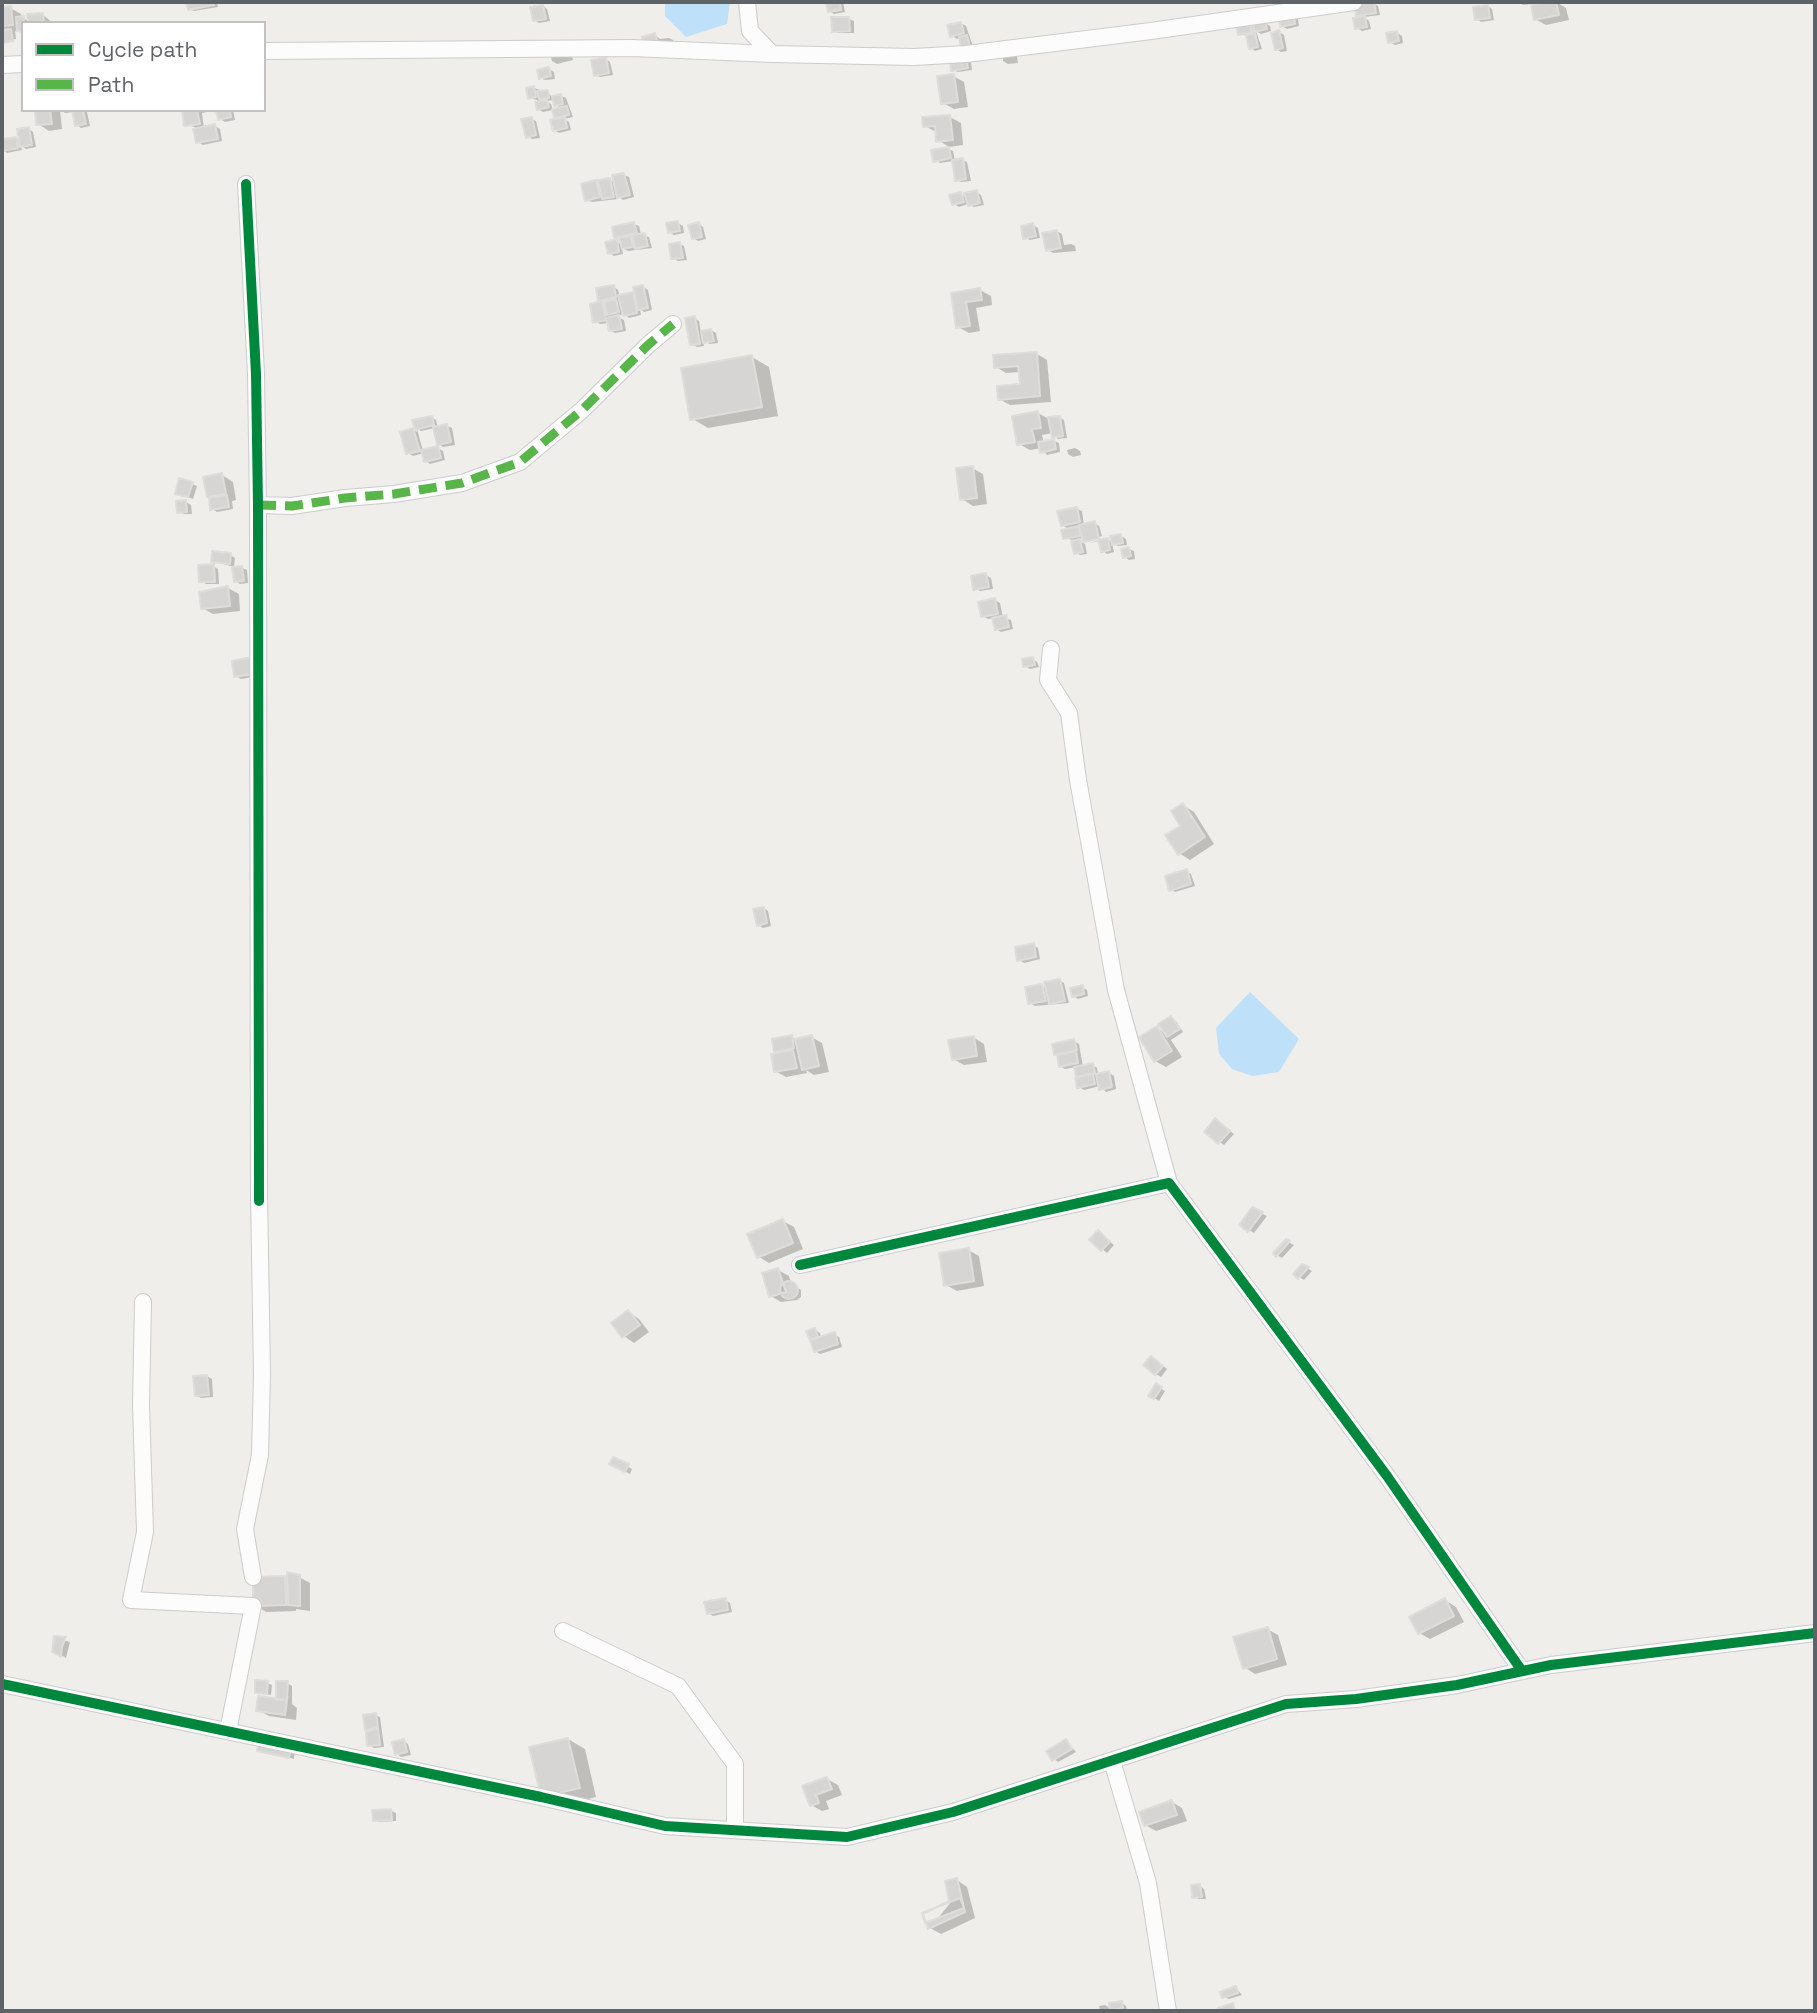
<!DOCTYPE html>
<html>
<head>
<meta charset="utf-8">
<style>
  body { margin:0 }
  #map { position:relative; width:1817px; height:2013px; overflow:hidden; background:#efeeea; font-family:"Space Grotesk",sans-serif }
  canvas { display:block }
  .frame { position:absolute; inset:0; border:4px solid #5f6368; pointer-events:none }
  .legend { position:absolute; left:21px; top:21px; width:245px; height:91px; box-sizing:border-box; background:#fff; border:2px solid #bfc1c3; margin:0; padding:9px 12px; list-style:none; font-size:21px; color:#5f6368 }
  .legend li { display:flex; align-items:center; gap:14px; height:35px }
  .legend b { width:35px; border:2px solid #bfc1c3 }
</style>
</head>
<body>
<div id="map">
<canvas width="1817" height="2013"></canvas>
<div class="frame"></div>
<ul class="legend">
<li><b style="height:9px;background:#00873e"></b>Cycle path</li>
<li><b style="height:9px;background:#58b549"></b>Path</li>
</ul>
</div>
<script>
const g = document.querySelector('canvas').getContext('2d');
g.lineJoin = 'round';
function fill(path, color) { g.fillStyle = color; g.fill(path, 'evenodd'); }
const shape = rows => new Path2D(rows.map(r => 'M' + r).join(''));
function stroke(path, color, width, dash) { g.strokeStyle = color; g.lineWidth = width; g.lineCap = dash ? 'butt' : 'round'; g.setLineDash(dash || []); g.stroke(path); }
fill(shape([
  [665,2,730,2,727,24,686,37,665,16],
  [1250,992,1299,1039,1279,1072,1252,1076,1232,1069,1219,1054,1216,1028]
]), '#bfe0f9');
fill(shape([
  [188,2,217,2,218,7,194,11,189,9],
  [828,2,843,2,845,12,834,14,829,11],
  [1518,2,1531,2,1531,4,1523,5],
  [1556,2,1566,8,1569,20,1546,25,1535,19,1533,6],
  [1373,3,1378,6,1380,15,1364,17,1369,21,1371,29,1362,31,1357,28,1363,18,1357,15],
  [543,6,547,9,550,21,539,23,534,20],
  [1488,6,1492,9,1494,20,1481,22,1477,19],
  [10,8,21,14,22,18,29,21,42,14,53,23,23,23,23,33,15,31,16,39,2,41,2,44,2,9],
  [1293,16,1298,19,1299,26,1287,29,1282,26],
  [849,19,854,21,854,33,838,33,833,31],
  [961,23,966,26,974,49,963,47,961,38,957,39,952,36],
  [1265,23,1270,26,1271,31,1261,34,1256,31,1262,49,1255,51,1251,48,1248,36,1240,34,1250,25,1255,28],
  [1279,32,1284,35,1287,51,1281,52,1276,49],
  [1397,33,1402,36,1403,43,1395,45,1390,42],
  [655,35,660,39,669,38,673,40,675,47,653,52],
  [570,49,573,60,557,64,552,61,549,50],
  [1012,55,1017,57,1018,63,1008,64,1003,61,1003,56],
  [606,59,610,62,613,75,600,77,596,75],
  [966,60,971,63,972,70,958,72,953,70],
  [549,69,554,72,555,79,545,80,540,78],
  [953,76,964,82,968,107,954,109,943,103],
  [534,88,547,92,552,97,561,96,566,98,573,117,564,119,569,122,571,130,559,133,554,130,561,120,555,116,562,109,556,105,554,100,546,101,551,104,553,110,543,112,538,109,537,100,530,98],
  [37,110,60,110,62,129,49,131,38,124],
  [61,110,90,110,87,112,90,126,81,128,77,125,74,112,65,113],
  [187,110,217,110,202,113,204,128,215,126,220,129,222,141,203,145,198,142,195,127,186,125],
  [218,110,233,110,235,120,225,122,220,119],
  [950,117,961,123,963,145,949,147,938,140,936,132,925,126],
  [531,119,536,121,540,138,532,139,528,137],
  [29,129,33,132,36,147,26,149,21,146,22,150,7,153,3,150,2,141,16,138,21,141],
  [949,149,953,151,955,161,962,160,967,162,971,181,961,182,957,180,954,161,940,163,935,160],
  [624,175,629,177,634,197,623,200,618,196,618,199,592,202,587,200,596,182,601,185,610,180,615,183],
  [977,192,981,195,984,205,974,207,968,204,959,207,954,204,961,194,967,198],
  [678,223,683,226,684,233,674,235,669,232],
  [634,224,639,226,641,235,649,237,652,248,628,251,622,248,623,254,614,256,609,253,616,241,622,245,621,240,616,236],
  [699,224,703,227,706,239,698,241,693,238],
  [1033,225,1038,228,1040,238,1030,240,1025,238],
  [1057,231,1062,234,1064,245,1071,244,1075,246,1076,251,1053,253,1048,250],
  [679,244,684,246,687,260,678,261,673,258],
  [614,287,618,290,620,297,632,294,637,297,643,287,648,290,652,310,644,312,640,309,641,315,629,318,624,314,616,316,624,320,626,331,615,333,610,330,609,323,600,324,595,321,600,303,598,290],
  [602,298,613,304,611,307,602,302],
  [980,290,991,296,992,305,976,308,980,331,969,333,958,327,953,294],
  [694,318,699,321,701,333,711,330,716,333,718,343,710,344,703,341,704,346,697,347,692,344],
  [1037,354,1047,360,1051,402,1010,405,999,399,1022,386,1020,372,1006,373,996,367],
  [752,357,769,367,778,416,708,428,691,418],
  [1038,413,1049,419,1059,417,1064,420,1067,438,1058,439,1054,436,1053,433,1042,435,1044,443,1054,441,1059,443,1060,452,1047,455,1041,448,1030,450,1019,444],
  [431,417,436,420,438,428,447,426,452,428,455,445,438,448,443,451,445,460,430,464,426,461,424,453,413,456,408,453,413,430,417,432,414,421],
  [435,428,439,444,443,447,423,451,417,429,421,431],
  [1075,448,1080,451,1081,455,1073,457,1068,454,1067,450],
  [972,468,983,474,987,504,973,506,962,499],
  [222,475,233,482,236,500,232,501,233,509,217,512,212,509,208,496],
  [192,484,197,486,193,499,177,493],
  [186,502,191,505,192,514,184,514,179,511],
  [1077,509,1082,511,1084,525,1094,523,1099,526,1102,536,1087,540,1087,542,1084,538,1077,539,1085,544,1087,554,1080,555,1075,552,1073,540,1064,538,1070,530,1062,525],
  [1121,536,1126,539,1127,545,1118,546,1112,543,1114,552,1107,554,1103,551,1101,541,1088,543,1107,539,1113,543],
  [1129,549,1134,551,1135,559,1129,560,1125,557],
  [230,555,235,558,234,567,213,561],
  [213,566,218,569,219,584,206,584,201,581],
  [242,568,247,570,248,583,240,584,235,581],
  [986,575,991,578,993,589,980,591,975,589],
  [228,588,239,594,240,611,213,614,202,608],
  [995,600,1000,603,1003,618,1011,620,1013,629,1001,632,996,629,994,618,988,619,983,616],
  [1033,659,1037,662,1039,667,1030,669,1025,666],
  [256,662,258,676,241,679,236,676],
  [1183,805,1194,812,1214,844,1190,860,1179,853],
  [1186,871,1191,874,1195,886,1175,892,1170,889],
  [764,908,768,911,771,926,763,928,758,925],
  [1033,945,1038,948,1040,959,1024,963,1019,960],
  [1060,981,1064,983,1069,1003,1035,1006,1030,1003,1042,986,1047,989],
  [1082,987,1087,990,1088,996,1078,999,1073,996],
  [1171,1018,1176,1021,1183,1032,1171,1040,1182,1057,1166,1067,1155,1061,1157,1028,1167,1034],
  [792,1037,797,1040,811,1037,822,1043,829,1072,814,1075,806,1070,807,1073,786,1077,775,1071,781,1054,776,1051],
  [973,1037,984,1044,987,1062,964,1065,953,1059],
  [1074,1041,1079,1044,1083,1067,1093,1065,1097,1068,1098,1075,1109,1073,1114,1076,1116,1089,1106,1092,1100,1086,1084,1090,1079,1087,1076,1067,1065,1069,1060,1066,1054,1045],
  [1220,1123,1234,1134,1224,1145,1206,1132],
  [1252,1209,1267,1216,1254,1233,1249,1230],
  [783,1221,794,1227,803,1249,769,1263,759,1257],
  [1099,1233,1114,1245,1107,1253,1092,1240],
  [1286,1241,1294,1245,1282,1258,1277,1255],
  [968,1250,979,1256,984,1286,957,1291,946,1285],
  [1303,1266,1312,1271,1304,1280,1299,1277],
  [778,1270,789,1276,791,1283,801,1290,801,1297,797,1300,781,1302,771,1296],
  [628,1312,639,1319,649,1332,634,1343,624,1336],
  [815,1330,820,1333,821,1338,834,1334,839,1337,842,1347,820,1354,815,1351,808,1332],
  [1156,1360,1167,1369,1161,1377,1156,1374],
  [207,1376,212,1379,213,1397,201,1398,196,1395],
  [1156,1386,1165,1391,1159,1401,1150,1395],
  [614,1459,632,1469,630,1474,611,1464],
  [299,1577,310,1583,310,1611,296,1609,296,1611,266,1612,255,1605,285,1578,289,1580],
  [726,1600,730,1603,732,1612,713,1616,708,1613],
  [1445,1600,1456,1607,1464,1622,1430,1639,1419,1633],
  [1267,1629,1278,1635,1287,1665,1255,1674,1244,1667],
  [55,1638,70,1642,66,1658,54,1651],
  [267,1683,272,1685,271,1695,257,1692],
  [287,1683,292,1686,292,1704,297,1708,296,1720,269,1716,258,1710,278,1700],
  [375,1715,380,1717,384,1747,374,1748,369,1745,372,1732,367,1729],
  [568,1739,585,1749,596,1797,559,1806,542,1796],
  [404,1741,408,1744,411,1755,401,1757,397,1754],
  [1066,1741,1076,1752,1058,1762,1054,1759],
  [259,1750,295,1751,294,1759],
  [827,1779,838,1785,842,1795,826,1801,829,1809,822,1811,811,1805,804,1787],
  [1172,1802,1182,1808,1187,1821,1156,1831,1145,1825],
  [391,1811,396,1813,396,1821,379,1822,374,1819],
  [957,1880,967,1887,975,1918,941,1934,930,1928,951,1902],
  [1200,1886,1204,1889,1206,1899,1199,1899,1194,1897],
  [1236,1988,1242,1995,1229,1999,1224,1997],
  [1122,2003,1126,2006,1127,2010,1115,2011,1110,2009,1111,2011,1100,2011,1099,2006,1105,2005,1111,2009]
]), '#0003');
const building = shape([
  [186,2,213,2,214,5,188,10,186,2],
  [826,2,840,2,841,10,828,12,826,2],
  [1374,2,1376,13,1356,16,1354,5,1374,2],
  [1545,2,1556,2,1559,15,1534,20,1531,5,1545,2],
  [543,5,546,19,533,21,530,7,543,5],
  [1488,5,1490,18,1475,20,1473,7,1488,5],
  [11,6,13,25,2,26,2,7,11,6],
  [43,13,44,23,28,23,27,14,43,13],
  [1294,14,1295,24,1280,27,1279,17,1294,14],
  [24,16,23,31,17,31,16,17,24,16],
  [1365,16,1367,27,1355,29,1353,18,1365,16],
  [831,17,849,17,850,31,832,32,831,17],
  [1265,21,1267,29,1254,32,1253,24,1265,21],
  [961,22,964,33,950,37,947,25,961,22],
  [1250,23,1252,32,1238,35,1236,26,1250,23],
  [11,29,13,41,2,43,2,30,11,29],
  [1279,30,1283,48,1275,50,1271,33,1279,30],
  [1397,31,1399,41,1388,43,1386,33,1397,31],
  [655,33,659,47,646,51,642,37,655,33],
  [1255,33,1258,47,1249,49,1246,35,1255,33],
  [967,35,970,47,961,48,959,37,967,35],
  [606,57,609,73,594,76,591,60,606,57],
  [966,58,968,68,951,71,950,61,966,58],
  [549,67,551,76,539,79,537,70,549,67],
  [954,74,958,102,941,104,937,76,954,74],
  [534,86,536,97,528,99,526,88,534,86],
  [548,90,549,98,539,99,537,91,548,90],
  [561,94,563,104,554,106,552,96,561,94],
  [547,100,549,107,537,110,535,102,547,100],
  [567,106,569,115,554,118,552,109,567,106],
  [35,110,50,110,52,124,36,125,35,110],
  [72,110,83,110,86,124,75,126,72,110],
  [182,110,197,110,200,124,184,126,182,110],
  [216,110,230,110,231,117,218,120,216,110],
  [950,115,953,140,936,142,935,126,923,127,922,117,950,115],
  [532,117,536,135,526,138,521,119,532,117],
  [565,117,567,128,553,131,550,120,565,117],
  [215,124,218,139,196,143,193,129,215,124],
  [29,127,32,145,20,147,17,129,29,127],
  [16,137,18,148,2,151,2,139,16,137],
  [949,147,951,158,933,162,931,150,949,147],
  [963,158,966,179,955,181,952,160,963,158],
  [624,173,630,195,617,198,612,175,624,173],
  [610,178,614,197,602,199,598,180,610,178],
  [596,180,600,197,585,201,581,184,596,180],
  [977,190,980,203,968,206,964,193,977,190],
  [961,192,964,202,952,205,949,195,961,192],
  [678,221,680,231,668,233,666,223,678,221],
  [634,222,637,233,614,238,612,227,634,222],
  [699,222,702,237,692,239,688,225,699,222],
  [1033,223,1036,236,1023,239,1021,226,1033,223],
  [1057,230,1061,248,1046,251,1042,233,1057,230],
  [645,233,648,246,635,249,632,235,645,233],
  [631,236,633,247,622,249,619,238,631,236],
  [617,239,619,252,608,254,605,242,617,239],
  [680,242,683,258,671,259,669,244,680,242],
  [614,285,616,297,598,301,596,288,614,285],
  [643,285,648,308,638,310,633,287,643,285],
  [980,288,982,300,966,302,970,326,956,328,951,293,980,288],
  [633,292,637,313,623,316,618,295,633,292],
  [616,299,619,312,607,315,604,302,616,299],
  [602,301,606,320,593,323,590,304,602,301],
  [619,315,622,329,609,331,606,318,619,315],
  [695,316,700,344,690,345,685,318,695,316],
  [711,329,714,341,703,343,701,331,711,329],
  [1037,352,1040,396,998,400,997,386,1020,384,1018,366,994,368,993,355,1037,352],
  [752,355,762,407,690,420,681,368,752,355],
  [1038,411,1041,428,1032,429,1035,442,1017,445,1012,416,1038,411],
  [432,416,434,425,415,430,412,420,432,416],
  [1060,416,1063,436,1052,438,1048,417,1060,416],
  [447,424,451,442,437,445,433,427,447,424],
  [413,428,420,451,406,454,400,432,413,428],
  [1054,439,1056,449,1040,453,1038,442,1054,439],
  [438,446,441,458,424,462,421,450,438,446],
  [973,466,977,498,960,500,956,468,973,466],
  [222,473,226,494,207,497,203,477,222,473],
  [179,478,193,482,188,497,175,494,179,478],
  [227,495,229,507,210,510,209,498,227,495],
  [186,500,187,512,177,513,176,501,186,500],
  [1077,507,1080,522,1061,526,1057,511,1077,507],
  [1095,521,1099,539,1083,542,1079,525,1095,521],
  [1079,526,1080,536,1063,539,1061,530,1079,526],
  [1121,534,1123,543,1112,545,1110,536,1121,534],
  [1108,538,1110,550,1101,552,1098,540,1108,538],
  [1080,539,1083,552,1074,554,1071,541,1080,539],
  [1129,547,1131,556,1123,558,1121,549,1129,547],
  [212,551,231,553,230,564,211,562,212,551],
  [214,564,215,582,199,582,198,565,214,564],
  [242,566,244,581,234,582,232,567,242,566],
  [986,573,989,587,973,590,971,576,986,573],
  [228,586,230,606,201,609,199,592,228,586],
  [995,598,998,614,981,617,978,602,995,598],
  [1006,615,1009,627,995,630,992,618,1006,615],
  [251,657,254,674,234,677,232,661,251,657],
  [1033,657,1035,665,1023,667,1022,659,1033,657],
  [1183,803,1205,837,1178,855,1165,835,1180,826,1171,811,1183,803],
  [1187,869,1191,884,1169,891,1165,876,1187,869],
  [764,907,767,923,757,926,753,909,764,907],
  [1034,943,1036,957,1017,961,1015,947,1034,943],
  [1060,979,1065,1001,1049,1004,1044,982,1060,979],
  [1042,984,1046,1001,1028,1004,1025,987,1042,984],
  [1083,985,1084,994,1072,997,1070,988,1083,985],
  [1171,1016,1180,1029,1167,1037,1158,1024,1171,1016],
  [1157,1026,1172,1051,1154,1062,1139,1037,1157,1026],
  [792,1035,794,1048,774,1052,772,1039,792,1035],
  [812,1035,819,1066,802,1070,795,1039,812,1035],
  [974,1036,977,1056,952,1060,948,1040,974,1036],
  [1074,1039,1077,1050,1054,1055,1052,1044,1074,1039],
  [793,1050,797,1068,774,1072,771,1054,793,1050],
  [1076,1051,1078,1063,1059,1067,1057,1055,1076,1051],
  [1093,1063,1095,1073,1076,1077,1074,1067,1093,1063],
  [1109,1071,1112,1087,1099,1090,1096,1074,1109,1071],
  [1093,1074,1095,1084,1077,1088,1075,1078,1093,1074],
  [1215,1118,1230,1131,1218,1144,1204,1132,1215,1118],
  [1252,1207,1263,1212,1248,1232,1239,1225,1252,1207],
  [783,1219,793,1243,757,1258,747,1234,783,1219],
  [1098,1230,1110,1242,1101,1251,1089,1240,1098,1230],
  [1286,1239,1290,1241,1276,1257,1273,1253,1286,1239],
  [969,1248,974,1281,944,1286,939,1253,969,1248],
  [1302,1264,1309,1267,1298,1279,1293,1274,1302,1264],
  [778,1268,786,1292,769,1297,762,1273,778,1268],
  '780 1290a9 9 0 1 1 18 0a9 9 0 1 1-18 0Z',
  [628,1310,640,1325,622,1338,611,1323,628,1310],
  [815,1328,818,1337,810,1340,806,1331,815,1328],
  [835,1332,838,1344,814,1352,810,1340,835,1332],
  [1151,1356,1163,1366,1155,1375,1143,1365,1151,1356],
  [207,1375,209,1395,195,1396,193,1376,207,1375],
  [1156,1383,1162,1387,1154,1399,1148,1396,1156,1383],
  [613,1457,629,1464,625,1472,609,1464,613,1457],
  [287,1572,300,1575,300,1606,288,1605,287,1572],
  [285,1576,286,1605,253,1606,253,1577,285,1576],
  [726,1598,728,1610,707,1614,704,1602,726,1598],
  [1445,1598,1454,1616,1418,1634,1409,1617,1445,1598],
  [1268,1627,1277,1659,1243,1669,1233,1637,1268,1627],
  [54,1636,66,1637,62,1647,61,1657,52,1652,54,1636],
  [255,1680,268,1681,267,1694,255,1693,255,1680],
  [276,1681,288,1681,287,1700,276,1700,276,1681],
  [258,1696,287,1700,285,1715,256,1711,258,1696],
  [376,1713,378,1728,365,1730,363,1715,376,1713],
  [378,1728,380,1745,367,1746,366,1732,378,1728],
  [568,1738,580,1788,541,1797,529,1747,568,1738],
  [404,1739,407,1752,395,1755,392,1742,404,1739],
  [1066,1739,1072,1749,1052,1761,1046,1751,1066,1739],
  [259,1740,291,1747,289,1758,257,1751,259,1740],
  [827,1777,832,1789,816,1795,819,1803,810,1806,802,1786,827,1777],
  [1172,1800,1177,1815,1144,1826,1139,1812,1172,1800],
  [391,1809,392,1820,373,1821,372,1810,391,1809],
  [957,1878,965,1912,928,1929,923,1914,949,1901,945,1881,957,1878],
  [1200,1884,1202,1897,1192,1898,1191,1885,1200,1884],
  [960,1898,964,1908,925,1923,922,1913,960,1898],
  [1236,1986,1238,1993,1222,1998,1220,1992,1236,1986],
  [1122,2001,1123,2008,1110,2010,1109,2003,1122,2001],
  [1233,2003,1235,2011,1219,2011,1218,2008,1233,2003]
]);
fill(building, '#d6d5d3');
stroke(building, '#deddd9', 2);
const minor = shape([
  [747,2,750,31,772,54,914,57,966,54,1151,31,1354,2],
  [264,51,632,48,772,54],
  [2,65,23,64],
  [246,184,256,374,258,505,259,1201],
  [258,505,292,506,345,498,394,494,462,483,520,462,582,410,648,345,673,324],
  [1051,649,1048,680,1069,713,1078,780,1116,990,1169,1183],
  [800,1265,1169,1183,1387,1476,1522,1671],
  [143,1302,141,1405,145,1532,131,1600,253,1606,228,1731],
  [253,1577,245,1529,260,1455,262,1375,259,1193],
  [563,1631,678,1686,735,1764,735,1830],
  [2,1684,541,1797,665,1826,847,1837,953,1812,1286,1704,1356,1699,1457,1685,1551,1665,1815,1633],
  [1112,1761,1148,1883,1168,2011]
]);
stroke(minor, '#cbcccc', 18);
stroke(minor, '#fdfcfc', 16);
stroke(shape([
  [258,505,292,506,345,498,394,494,462,483,520,462,582,410,648,345,673,324]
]), '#58b549', 9, [18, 9]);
stroke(shape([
  [246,184,256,374,258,505,259,1201],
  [800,1265,1169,1183,1387,1476,1522,1671],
  [2,1684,541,1797,665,1826,847,1837,953,1812,1286,1704,1356,1699,1457,1685,1551,1665,1815,1633]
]), '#00873e', 10);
</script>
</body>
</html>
